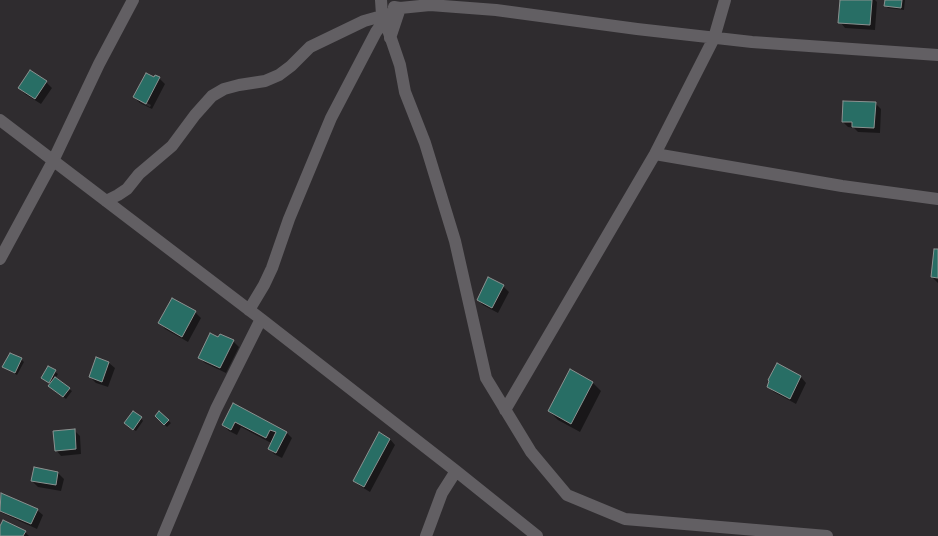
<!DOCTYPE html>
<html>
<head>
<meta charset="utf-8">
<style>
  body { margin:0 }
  canvas { display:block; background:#2f2c2f }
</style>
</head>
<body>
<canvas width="938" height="536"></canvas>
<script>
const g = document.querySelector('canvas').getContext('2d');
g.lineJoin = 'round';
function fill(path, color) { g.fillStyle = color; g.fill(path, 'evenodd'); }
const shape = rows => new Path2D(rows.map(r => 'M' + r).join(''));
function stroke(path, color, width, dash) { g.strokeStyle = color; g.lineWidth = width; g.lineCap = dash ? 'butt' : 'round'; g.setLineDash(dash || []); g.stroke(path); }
fill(shape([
  [841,0,875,0,877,2,875,30,845,28,840,22],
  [886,0,905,0,904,10,888,8,885,5],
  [30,71,46,82,52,88,41,104,25,94,19,88],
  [154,78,159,78,165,84,152,109,140,103,134,97],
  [140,100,151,105,150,107,140,102],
  [875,103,881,109,880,133,858,132,854,128,848,127,843,122],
  [938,250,938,283,932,277],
  [503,286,509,292,498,313,483,305,478,300],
  [195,312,201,318,188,342,165,329,160,323],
  [219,339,233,341,239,347,226,373,205,363,199,357],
  [96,358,109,363,115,368,108,387,96,383,90,377],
  [21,359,24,362,17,375,4,367],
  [777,365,801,377,806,383,796,404,774,392,768,387],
  [48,367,58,374,55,379,72,391,66,399,52,388,50,384,42,378],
  [593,383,601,391,580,432,558,420,549,411],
  [234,404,287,433,292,438,282,458,274,454,269,448,271,443,241,427,237,435,229,431,223,425],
  [159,413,171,423,167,427,156,416],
  [141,418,143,421,136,431,128,426],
  [74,430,80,436,81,454,61,456,56,450],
  [390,439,395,445,370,492,360,486,354,481],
  [35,469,58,473,64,479,61,491,38,487,32,481],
  [2,494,37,510,43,515,37,529,0,512,0,498],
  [0,528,25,532,29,536,0,536]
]), '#0007');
const building = shape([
  [840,0,872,0,870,25,838,23,840,0],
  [885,0,902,0,901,8,884,6,885,0],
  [30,70,47,81,35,99,18,88,30,70],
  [146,73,154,77,155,75,160,77,146,104,133,97,146,73],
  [843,101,876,102,874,128,852,127,852,122,842,122,843,101],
  [934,249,938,249,938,278,931,277,934,249],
  [488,277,504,285,492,308,477,300,488,277],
  [172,298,196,311,182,337,158,323,172,298],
  [210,333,218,337,220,334,234,340,220,368,198,358,210,333],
  [10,353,22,358,15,373,2,367,10,353],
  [96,357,109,362,102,382,89,377,96,357],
  [777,363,801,376,790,399,767,387,769,381,768,380,777,363],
  [48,366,56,370,49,383,41,378,48,366],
  [570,369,593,382,571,424,548,411,570,369],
  [55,377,70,388,63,397,48,386,55,377],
  [233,403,287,432,276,453,268,449,276,432,270,430,266,438,235,422,231,430,222,425,233,403],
  [133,411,142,417,133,430,124,423,133,411],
  [159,411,169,420,164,425,155,416,159,411],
  [75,429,76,449,55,451,53,431,75,429],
  [379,432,390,439,364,487,353,481,379,432],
  [34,467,58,472,56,485,31,481,34,467],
  [1,493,38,509,31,524,0,511,1,493],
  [3,520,26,531,23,536,0,536,0,526,3,520]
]);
fill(building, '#286e65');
stroke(building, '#8b9190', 1);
stroke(shape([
  [381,0,382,15],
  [394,7,400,8,430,5,496,10,637,29,752,42,938,55],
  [385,21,400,65,405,92,425,143,455,241,486,378,531,452,567,495,625,519,827,536],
  [390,38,400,8],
  [0,120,261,319,456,471,537,536],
  [655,154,842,186,938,199],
  [106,201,118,195,127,189,139,174,172,146,195,115,212,96,224,89,239,85,265,81,279,75,291,66,310,47,364,21,389,14],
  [0,259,53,161,99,64,133,0],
  [249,310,264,285,272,268,289,219,331,118,376,32,388,15],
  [505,410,655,154,714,38,725,0],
  [163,536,216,409,261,319],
  [426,536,442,493,456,471]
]), '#625f63', 12);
</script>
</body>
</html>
